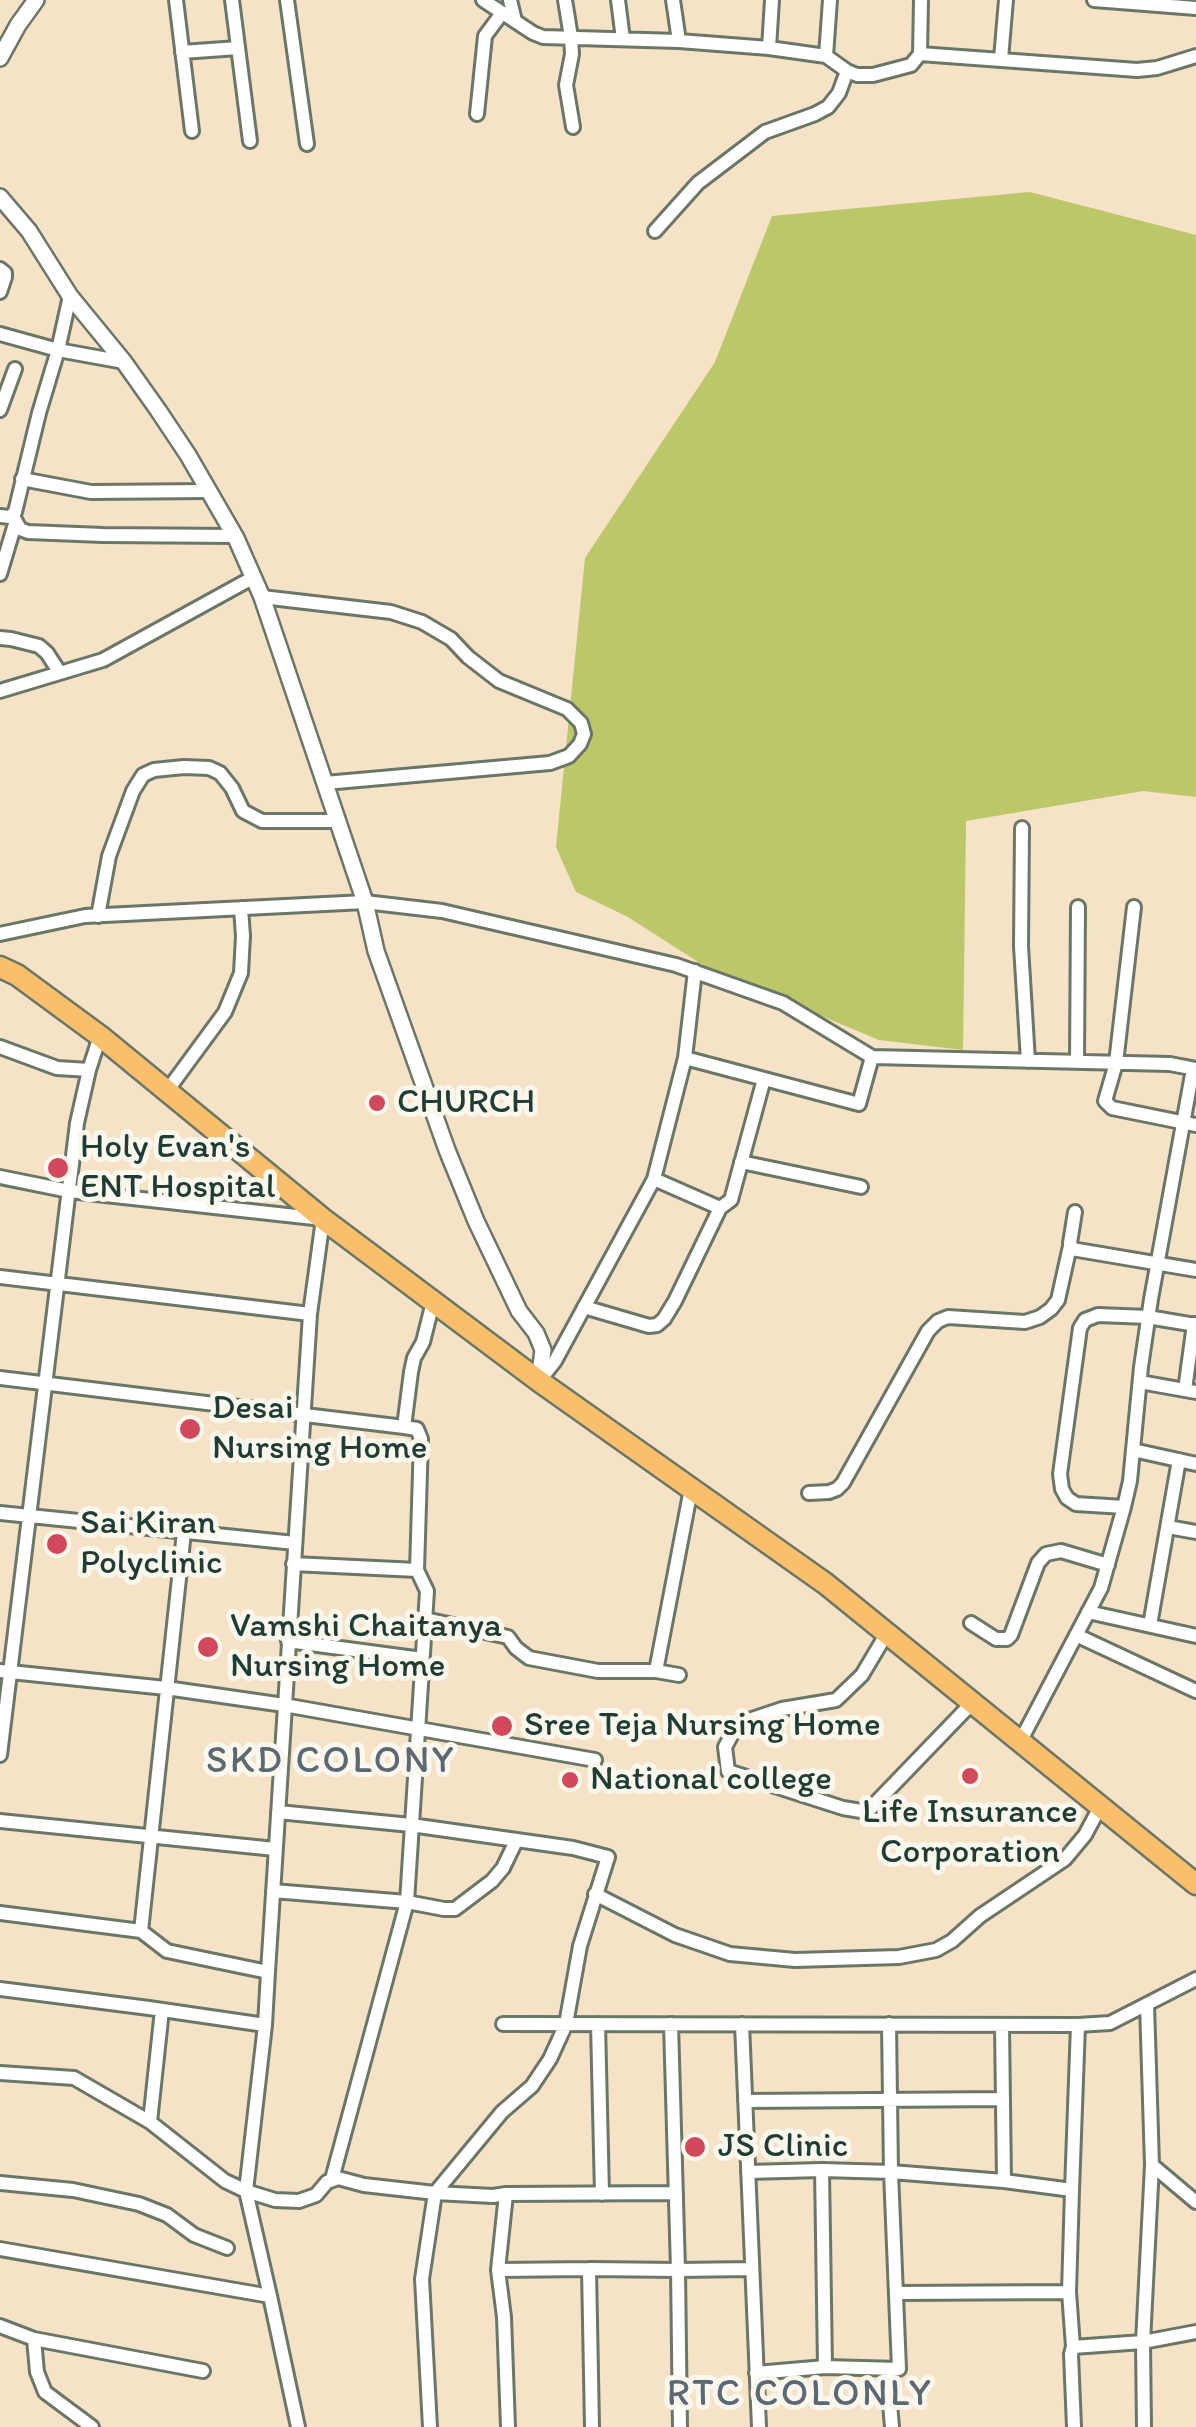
<!DOCTYPE html>
<html>
<head>
<meta charset="utf-8">
<style>
  body { margin:0 }
  canvas { display:block; background:#f5e2c7 }
</style>
</head>
<body>
<canvas width="1196" height="2427"></canvas>
<script>
const g = document.querySelector('canvas').getContext('2d');
g.lineJoin = 'round';
function fill(path, color) { g.fillStyle = color; g.fill(path, 'evenodd'); }
const shape = rows => new Path2D(rows.map(r => 'M' + r).join(''));
function stroke(path, color, width, dash) { g.strokeStyle = color; g.lineWidth = width; g.lineCap = dash ? 'butt' : 'round'; g.setLineDash(dash || []); g.stroke(path); }
function label(font, color, halo, rows, align = 'center') {
  g.font = font + ' Itim,sans-serif'; g.lineWidth = 10; g.setLineDash([]); g.textBaseline = 'middle'; g.strokeStyle = halo; g.fillStyle = color; for (const [text, x, y, turn = 0] of rows) {
    g.save(); g.translate(x, y); g.rotate((+turn || 0) * Math.PI / 180); g.textAlign = isNaN(turn) ? turn : align; if (halo) g.strokeText(text, 0, 0); g.fillText(text, 0, 0); g.restore();
  }
}
fill(shape([
  [1030,192,1196,235,1196,797,1143,791,966,821,963,1050,879,1040,709,969,628,917,576,892,556,847,585,558,715,362,772,216]
]), '#bbc769');
const minor = shape([
  [176,0,192,131],
  [232,0,250,141],
  [287,0,307,144],
  [483,0,533,33,543,37,679,41,769,48,826,56,847,71,857,75,873,75,911,65,920,54],
  [510,0,515,21],
  [565,0,571,37,572,54,566,85,573,127],
  [618,0,623,39],
  [673,0,679,41],
  [921,0,920,54,1137,70,1157,68,1196,56],
  [1094,0,1196,8],
  [769,48,772,0],
  [182,52,238,48],
  [826,56,830,0],
  [1001,59,1006,0],
  [477,114,485,36,502,13],
  [655,231,698,183,765,132,815,114,828,107,839,93,847,71],
  [0,269,5,273,5,277,0,292],
  [0,334,58,350,124,362],
  [0,410,15,369],
  [22,479,91,492,209,491],
  [0,516,10,517,15,512,39,413,58,350,70,296],
  [13,516,20,529,28,532,103,535,235,536],
  [0,574,15,524],
  [262,597,391,612,422,622,451,639,468,657,499,681,567,709,581,723,584,734,580,744,569,756,550,763,325,783],
  [0,638,11,639,39,646,47,653,60,673],
  [0,691,103,660,254,577],
  [1022,828,1021,946,1028,1061],
  [1134,907,1116,1063,1105,1101,1112,1108,1196,1125],
  [98,916,109,856,133,791,143,775,154,770,184,767,209,768,220,773,232,788,243,811,262,821,338,821],
  [0,934,85,916,365,902,442,911,676,965,783,1003,872,1057,1170,1064,1196,1069],
  [695,971,685,1058,859,1104,872,1057],
  [0,1047,57,1068,89,1070],
  [1077,1062,1078,907],
  [167,1091,225,1012,241,973,243,936,241,908],
  [741,1162,861,1187],
  [0,1177,69,1191,323,1219,310,1314,268,1972,167,1951,141,1931,0,1913],
  [654,1179,685,1058],
  [1075,1212,1070,1243,1072,1249,1196,1270],
  [0,1277,310,1314],
  [584,1307,649,1326,657,1325,664,1319,675,1301,720,1208],
  [0,1378,404,1427,417,1429,421,1439,417,1570,427,1591,407,1902,332,2179],
  [540,1380,555,1361,654,1179,720,1208,731,1200,764,1079],
  [1140,1382,1196,1392],
  [1185,1390,1194,1324],
  [404,1427,411,1372,414,1358,423,1342,433,1302],
  [1133,1450,1196,1464],
  [809,1493,829,1492,837,1489,843,1483,928,1331,938,1321,948,1317,1025,1322,1040,1317,1051,1309,1058,1300,1070,1246],
  [1124,1507,1076,1504,1067,1498,1062,1489,1060,1474,1080,1328,1085,1320,1098,1315,1148,1317,1196,1325],
  [0,1513,295,1543],
  [1168,1527,1196,1532],
  [293,1564,417,1570],
  [1088,1612,1196,1636],
  [425,1619,508,1637,516,1648,529,1658,598,1671,656,1671,691,1489],
  [971,1623,996,1639,1007,1639,1011,1635,1038,1563,1046,1554,1061,1551,1108,1565],
  [1150,1625,1179,1460],
  [887,1633,862,1675,836,1700,782,1709,743,1722,735,1729,725,1747,728,1771,843,1808,867,1812,973,1702],
  [1076,1635,1196,1691],
  [288,1641,422,1659],
  [0,1671,166,1688,284,1705,595,1760],
  [656,1671,679,1675],
  [1021,1740,1101,1588,1124,1507,1130,1481,1141,1367,1151,1299,1193,1069],
  [0,1755,77,1123,89,1070,100,1036],
  [278,1812,411,1825,573,1848,608,1857,580,1946,566,2024,550,2059,532,2086,502,2112,435,2193,422,2279,430,2427],
  [0,1821,275,1849],
  [273,1891,407,1902,444,1909,455,1909,492,1881,503,1868,516,1841],
  [595,1894,675,1935,730,1954,795,1960,899,1957,936,1950,952,1941,980,1916,1065,1859,1085,1835,1100,1807],
  [141,1931,184,1532],
  [0,1989,149,2008,265,2025,268,1972],
  [1147,2004,1152,2165,1196,2202],
  [162,2010,150,2122,225,2181,246,2191,265,2025],
  [503,2024,1078,2025,1110,2023,1196,1979],
  [598,2024,602,2194],
  [671,2024,678,2270,752,2269],
  [742,2024,759,2427],
  [1002,2025,1004,2181],
  [0,2073,74,2078,150,2122],
  [745,2101,1003,2099],
  [822,2170,825,2367,899,2369,891,2172,889,2024],
  [748,2172,822,2170,891,2172,1004,2181,1072,2190,1078,2025],
  [0,2183,73,2190,139,2204,167,2215,194,2235,227,2248],
  [246,2191,275,2200,299,2201,316,2195,327,2182,338,2178,364,2185,435,2193,493,2196,506,2194],
  [0,2249,270,2296,246,2191],
  [498,2270,506,2194,676,2193],
  [1069,2292,1073,2347,1071,2354,1074,2427],
  [896,2293,1069,2292,1072,2190],
  [270,2296,298,2427],
  [0,2326,34,2339,203,2371],
  [34,2339,37,2372,45,2392,92,2427],
  [1073,2347,1143,2342,1196,2332],
  [887,2369,892,2427],
  [756,2373,825,2367],
  [508,2427,504,2317,498,2270,589,2269],
  [592,2427,589,2269,678,2270,680,2427],
  [1144,2427,1143,2342,1152,2165]
]);
const tertiary = shape([
  [0,58,18,25,36,0],
  [0,197,29,231,70,296,124,362,158,410,188,455,236,538,262,597,365,902,376,951,447,1150,476,1221,519,1311,536,1333,543,1350,539,1381]
]);
const primary = shape([
  [0,967,17,975,100,1036,323,1219,539,1381,826,1584,1196,1884]
]);
stroke(minor, '#6a7767', 18);
stroke(tertiary, '#6a7767', 20);
stroke(primary, '#6a7767', 25);
stroke(minor, '#fff', 12);
stroke(tertiary, '#fff', 15);
stroke(primary, '#f9bf6d', 20);
for (const [x, y, r, color] of [
  [377,1103,10,"#d1495b"],
  [58,1168,12,"#d1495b"],
  [190,1429,12,"#d1495b"],
  [57,1544,12,"#d1495b"],
  [208,1647,12,"#d1495b"],
  [502,1726,12,"#d1495b"],
  [970,1776,10,"#d1495b"],
  [570,1780,10,"#d1495b"],
  [695,2147,12,"#d1495b"]
]) { const dot = new Path2D(); dot.arc(x, y, r, 0, 2 * Math.PI); g.fillStyle = color; g.fill(dot); stroke(dot, '#fbf7ec', 4); }
label('35px', '#1f3d34', '#fbf7ec', [
  ["CHURCH",397,1103],
  ["Holy Evan's",80,1148],
  ["ENT Hospital",80,1188],
  ["Desai",212,1409],
  ["Nursing Home",212,1449],
  ["Sai Kiran",80,1524],
  ["Polyclinic",80,1564],
  ["Vamshi Chaitanya",230,1627],
  ["Nursing Home",230,1667],
  ["Sree Teja Nursing Home",524,1726],
  ["National college",590,1780],
  ["Life Insurance",970,1813,"center"],
  ["Corporation",970,1853,"center"],
  ["JS Clinic",718,2147]
], 'left');
g.letterSpacing = '2.5px';
label('38px', '#5a6974', '#fbf7ec', [
  ["SKD COLONY",331,1762],
  ["RTC COLONLY",800,2395]
]);
g.letterSpacing = '0px';
</script>
</body>
</html>
